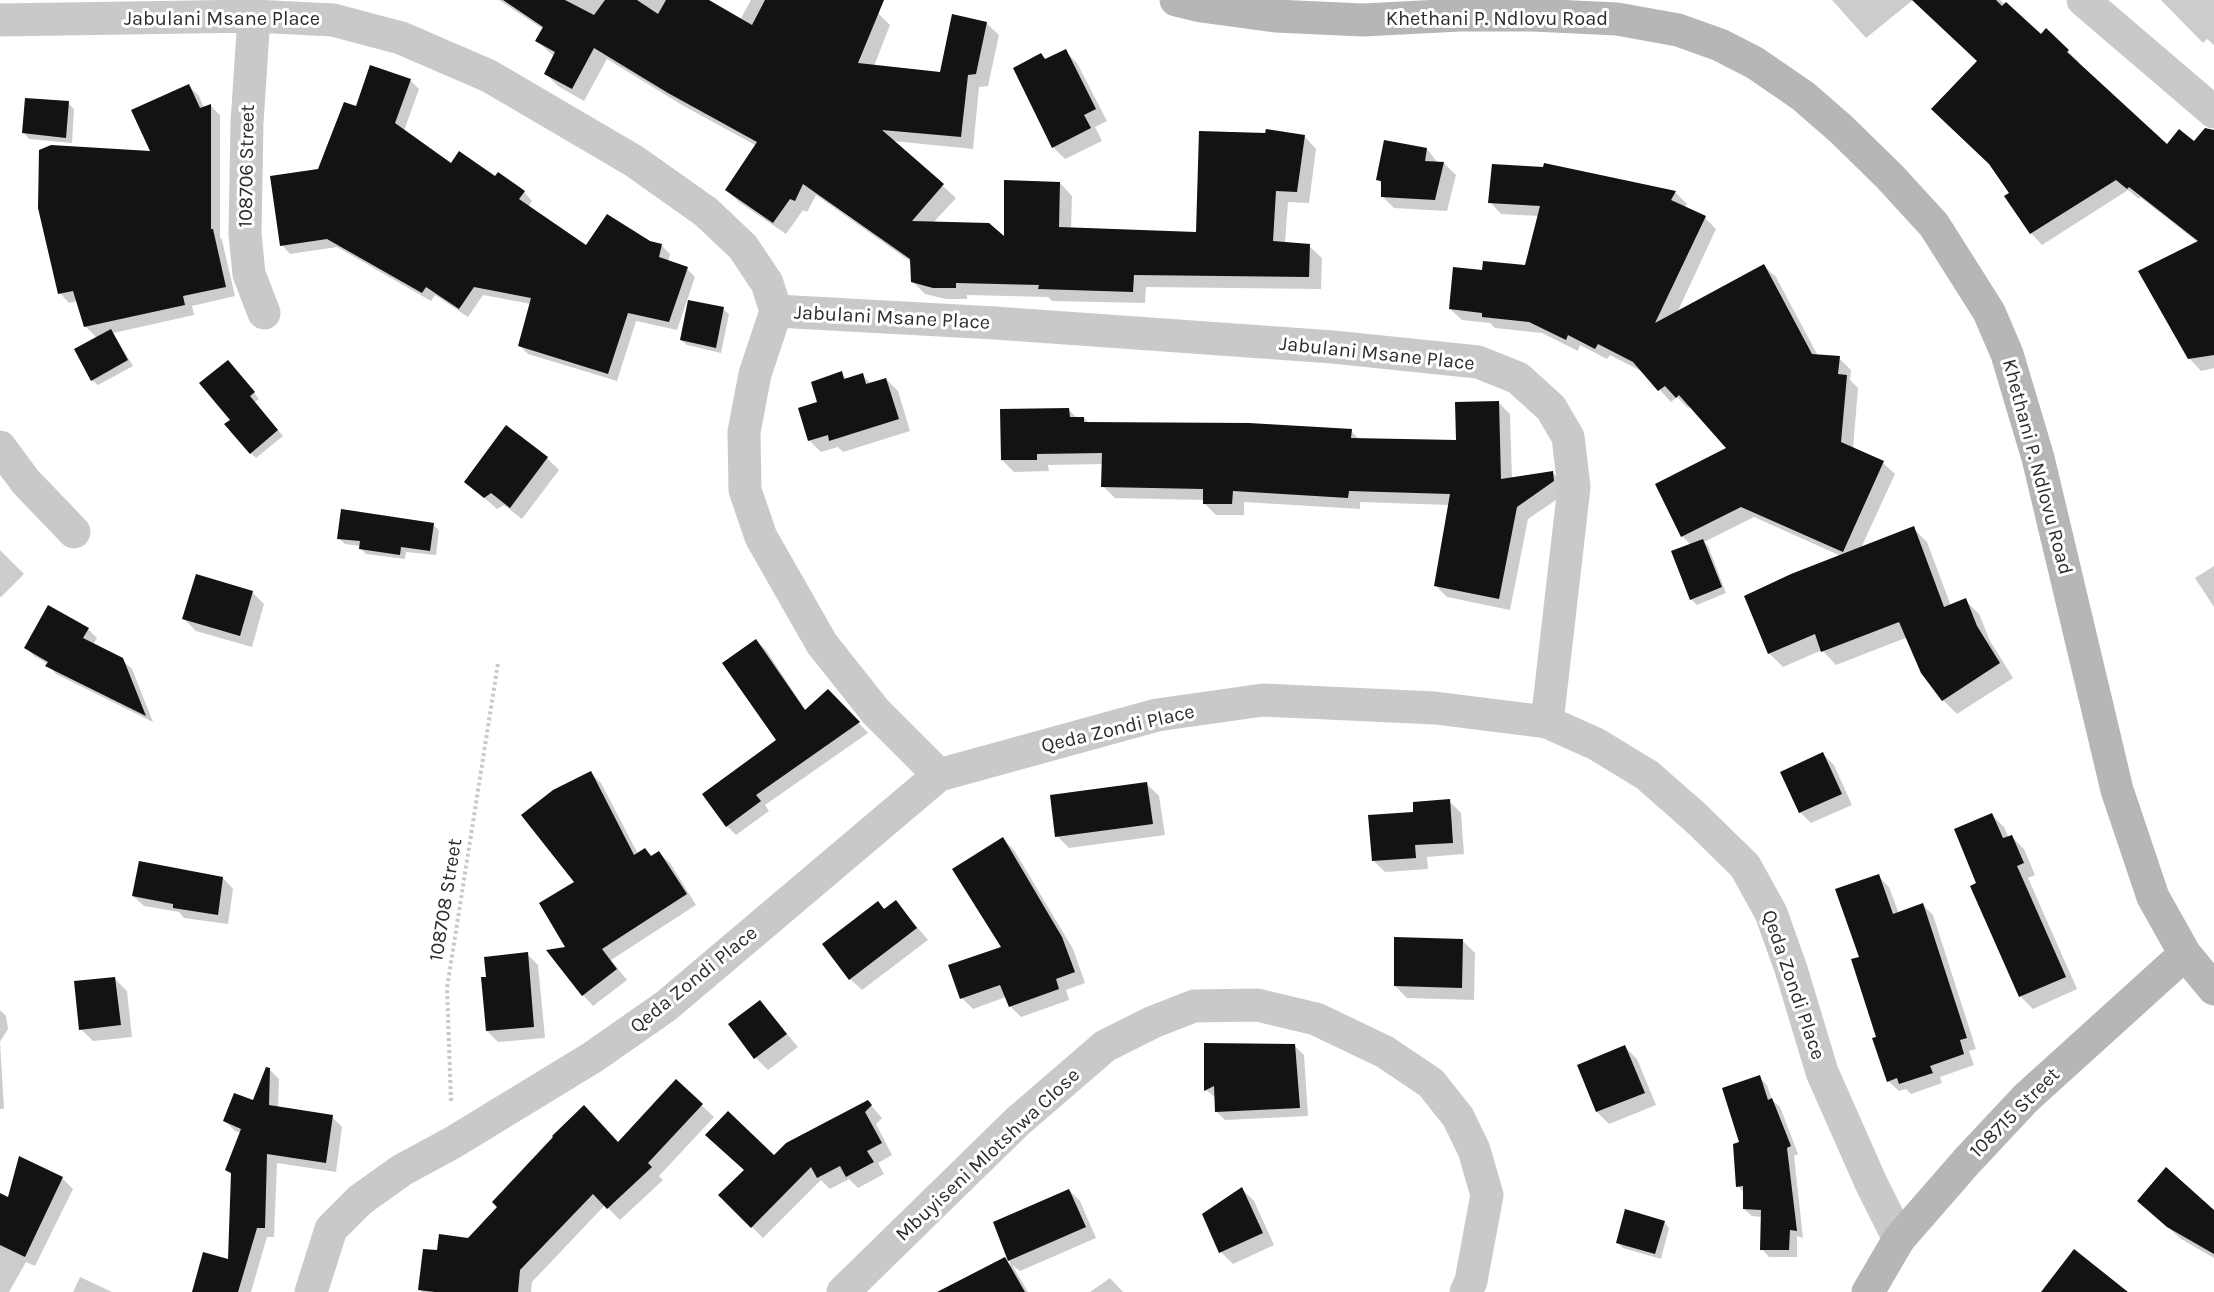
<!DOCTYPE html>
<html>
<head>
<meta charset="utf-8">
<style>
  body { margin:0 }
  canvas { display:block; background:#fff }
</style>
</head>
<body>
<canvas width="2214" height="1292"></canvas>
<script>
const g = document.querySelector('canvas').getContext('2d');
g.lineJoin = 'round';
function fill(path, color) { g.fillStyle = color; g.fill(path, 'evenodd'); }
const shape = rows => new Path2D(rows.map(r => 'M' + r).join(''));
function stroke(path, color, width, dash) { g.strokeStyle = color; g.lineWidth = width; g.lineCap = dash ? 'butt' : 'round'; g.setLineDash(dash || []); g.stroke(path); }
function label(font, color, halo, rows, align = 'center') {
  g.font = font + ' Karla,sans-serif'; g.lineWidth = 6; g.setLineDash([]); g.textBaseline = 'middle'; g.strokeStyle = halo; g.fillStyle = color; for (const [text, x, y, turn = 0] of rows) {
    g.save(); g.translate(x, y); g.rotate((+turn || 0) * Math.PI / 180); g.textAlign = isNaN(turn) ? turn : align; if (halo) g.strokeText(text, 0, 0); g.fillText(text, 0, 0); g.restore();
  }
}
fill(shape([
  [499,0,706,0,740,20,751,0,846,0,878,13,890,25,874,66,941,74,986,23,999,35,988,86,979,87,973,149,893,141,956,198,933,223,1005,239,1060,183,1072,196,1071,229,1197,233,1304,136,1316,149,1309,203,1288,202,1285,243,1309,246,1322,258,1321,289,1146,287,1145,303,1052,301,1048,297,967,295,967,299,946,299,925,294,912,281,911,262,816,195,807,212,803,210,786,234,739,202,727,190,757,146,682,105,607,59,584,101,558,86,546,74,555,57,537,41,543,29],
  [1832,0,1913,0,1866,38],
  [1913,0,2000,0,2041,36,2046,30,2079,62,2077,64,2168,146,2195,143,2214,151,2214,255,2140,197,2139,199,2128,190,2042,245,2031,233,2011,194,1979,61],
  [2161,0,2214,0,2214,45,2207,39,2203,43],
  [1065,51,1077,63,1107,121,1095,127,1102,141,1065,159,1053,147,1041,55,1047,60],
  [410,80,419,89,404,131,451,165,496,178,524,192,532,201,528,207,587,247,649,243,661,245,670,254,668,262,687,269,695,277,677,330,636,321,617,381,528,354,519,345,531,304,483,295,468,317,435,295,431,301,337,247,290,254,282,245,319,171,357,108],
  [189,86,199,96,204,108,211,106,220,115,220,237,222,240,235,296,192,306,194,315,113,333,133,366,98,385,92,380,97,338,86,327,78,301,69,303,60,293,152,152],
  [68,103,74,109,72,143,29,139,24,133],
  [1427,149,1438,163,1444,163,1456,175,1447,211,1394,208,1382,196,1382,184,1378,179],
  [1545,165,1675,192,1687,204,1684,208,1705,218,1716,229,1677,313,1764,266,1776,277,1818,356,1839,358,1851,370,1850,380,1858,388,1853,449,1883,463,1895,474,1861,548,1913,528,1927,542,1951,606,1965,600,1979,614,1990,641,2013,678,1957,714,1943,700,1908,637,1836,665,1822,650,1783,667,1769,653,1841,556,1754,517,1704,542,1708,546,1726,593,1697,605,1691,599,1691,545,1682,536,1729,448,1691,406,1688,408,1677,397,1671,402,1643,372,1610,355,1607,359,1580,345,1578,351,1542,333,1495,328,1490,323,1462,320,1450,309,1483,271,1526,267,1539,216,1501,214,1490,202,1544,169],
  [2214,283,2214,368,2201,371,2189,358],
  [723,309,729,314,721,353,687,345,681,340],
  [233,367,259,399,255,402,283,436,256,458,251,453,232,420],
  [841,373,847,379,862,375,871,384,886,379,898,391,910,431,843,452,838,447,821,452,809,440,819,402],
  [1498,402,1510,414,1512,479,1553,473,1564,485,1566,493,1528,519,1510,610,1447,597,1436,586,1450,505,1360,502,1360,509,1244,502,1244,515,1216,515,1204,503,1204,500,1115,498,1103,486,1103,464,1048,465,1049,471,1014,472,1002,460,1069,410,1077,418,1084,418,1089,423,1351,431,1360,440,1457,442],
  [547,458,559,470,522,519,504,505,497,509,466,482],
  [433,525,439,530,436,555,406,552,405,559,366,554,360,548,360,546,345,544,339,538],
  [0,550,24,574,1,597,0,596],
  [2214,566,2214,607,2195,578],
  [252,592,264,604,252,647,196,631,184,619],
  [88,629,97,638,93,645,122,660,132,669,153,722,56,674,48,664,34,656,26,647],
  [756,641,766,650,806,711,837,700,868,733,765,805,769,811,736,835,727,826,778,741],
  [1823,754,1834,765,1852,805,1811,823,1800,812],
  [591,773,601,783,638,854,645,850,652,857,659,853,670,863,696,905,611,960,627,980,593,1006,583,995,567,949],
  [1147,784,1159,796,1165,835,1069,848,1057,836],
  [1449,801,1461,813,1464,854,1427,857,1428,869,1385,872,1373,860],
  [1992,815,2004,827,2009,838,2012,837,2024,849,2035,875,2028,878,2077,989,2033,1009,2021,997,1972,886,1978,884],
  [1003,839,1014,850,1073,949,1085,983,1066,990,1069,1000,1021,1017,1010,1006,1006,997,973,1009,962,998,1003,948],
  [1878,876,1889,887,1899,914,1923,905,1933,915,1976,1049,1969,1051,1974,1065,1940,1077,1942,1083,1911,1094,1906,1089,1899,1091,1888,1081,1861,958],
  [223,878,233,889,228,924,184,918,179,912,144,906,133,896],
  [896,902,928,940,862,990,850,979,878,903,886,910],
  [1463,941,1475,953,1474,1000,1407,998,1395,986],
  [527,954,538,965,545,1038,498,1042,487,1031,487,978],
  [115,979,127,991,132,1037,93,1041,81,1029],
  [760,1002,798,1047,768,1070,756,1058,730,1025],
  [0,1010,6,1016,8,1029,0,1042,4,1109,0,1109],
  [1206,1045,1295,1046,1304,1055,1308,1116,1225,1120,1216,1111,1216,1098,1206,1090],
  [1625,1047,1637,1059,1656,1105,1609,1124,1597,1112,1579,1066],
  [269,1069,279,1079,278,1108,332,1117,342,1127,336,1172,277,1163,274,1237,267,1237,251,1292,231,1292,233,1176,226,1170,241,1133,235,1131,225,1121,254,1102],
  [1759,1077,1767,1085,1772,1100,1780,1107,1798,1154,1794,1156,1803,1238,1797,1236,1797,1257,1769,1257,1762,1249,1762,1217,1752,1216,1744,1209,1744,1193,1738,1186,1741,1143],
  [676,1081,714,1117,659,1176,663,1180,620,1220,605,1205,532,1282,531,1292,422,1292,420,1289,438,1252,468,1239,619,1144],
  [867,1101,882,1118,876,1124,892,1155,878,1163,884,1174,858,1188,849,1179,830,1189,821,1180,763,1238,720,1195,774,1157],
  [20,1158,63,1179,73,1189,35,1266,26,1262,9,1292,0,1292,0,1195,9,1200],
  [1242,1189,1254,1201,1274,1245,1233,1264,1221,1252],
  [1069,1190,1080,1201,1096,1238,1020,1271,1012,1265,1028,1292,940,1292,1005,1259,1011,1266,995,1222],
  [2151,1212,2214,1212,2214,1258,2181,1239],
  [1664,1222,1669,1228,1661,1259,1623,1248,1617,1242],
  [80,1277,112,1292,73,1292],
  [1110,1278,1123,1292,1090,1292]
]), '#0003');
fill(shape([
  [503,0,565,0,594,15,605,0,637,0,658,14,666,0,709,0,752,25,765,0,884,0,858,63,940,72,952,14,987,22,976,74,968,75,961,137,882,130,944,184,912,221,989,223,1004,236,1004,180,1060,182,1059,227,1196,232,1199,131,1265,133,1266,129,1305,135,1297,192,1276,191,1273,241,1310,244,1309,277,1134,275,1133,292,1038,289,1039,285,956,283,956,288,933,288,911,282,910,259,803,184,795,201,790,199,773,223,725,190,757,142,668,93,594,48,572,89,544,74,555,52,535,41,543,27],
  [1912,0,1996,0,2002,6,2006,2,2041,34,2046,28,2069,50,2067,52,2167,144,2179,129,2194,141,2205,128,2214,130,2214,355,2188,359,2138,271,2198,241,2129,187,2127,189,2116,180,2030,234,2004,196,2009,193,1989,164,1931,109,1977,61],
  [1066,49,1096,109,1084,115,1091,128,1052,148,1013,68,1041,53,1045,59],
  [370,65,411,79,395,123,451,163,459,151,495,176,498,172,525,191,519,199,586,245,607,214,650,241,662,244,659,257,688,267,669,322,628,313,608,374,518,346,531,298,474,287,459,309,426,287,422,293,327,239,280,246,270,176,318,169,344,102,356,106],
  [189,84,200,108,211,104,211,229,213,229,226,287,183,296,185,305,84,327,73,291,58,294,38,208,39,150,51,145,150,151,131,110],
  [25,98,69,101,66,138,22,133],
  [1384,140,1427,148,1425,161,1444,162,1435,200,1381,197,1381,181,1376,180],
  [1544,163,1676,191,1671,200,1706,216,1655,323,1764,264,1812,354,1840,356,1838,374,1847,375,1841,442,1884,461,1843,552,1741,507,1681,537,1655,484,1726,448,1679,395,1676,398,1665,386,1658,391,1633,362,1598,344,1595,349,1568,335,1566,340,1529,322,1482,317,1482,313,1449,309,1453,267,1482,270,1483,261,1525,265,1540,206,1488,203,1492,164,1543,167],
  [688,300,724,307,716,348,680,340],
  [111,329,128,360,91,381,74,349],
  [228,360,255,392,250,396,278,430,250,454,224,424,230,420,199,383],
  [842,371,844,379,863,373,866,384,886,378,899,419,829,441,828,435,808,441,798,408,817,402,811,382],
  [1499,401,1501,479,1553,471,1554,481,1517,507,1499,599,1434,586,1450,494,1349,491,1348,498,1233,491,1232,504,1203,504,1203,489,1101,487,1102,453,1037,454,1037,460,1001,460,1000,409,1069,408,1070,417,1084,417,1084,422,1249,423,1352,429,1351,438,1456,440,1455,402],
  [506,425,548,457,510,508,491,493,484,498,464,482],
  [341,509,434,523,430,551,401,547,400,555,359,549,360,541,337,539],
  [1914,526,1944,607,1966,598,1977,626,2000,663,1942,701,1921,673,1899,622,1821,652,1815,634,1768,654,1744,596,1791,574],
  [1703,539,1722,587,1690,600,1671,551],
  [196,574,253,591,240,636,182,619],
  [48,605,89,628,83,638,123,658,146,716,45,666,48,662,24,648],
  [756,639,805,710,828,689,860,722,756,795,761,801,726,827,702,794,776,740,722,663],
  [1823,752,1842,794,1799,813,1780,772],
  [591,771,634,855,645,848,651,856,659,851,687,894,602,949,617,969,582,996,546,950,565,947,539,903,574,882,521,815,553,790],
  [1147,782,1153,824,1055,837,1050,795],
  [1450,799,1453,843,1415,845,1416,858,1372,861,1368,815,1413,812,1413,802],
  [1992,813,2003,838,2012,835,2024,863,2017,866,2066,977,2019,997,1970,886,1976,883,1954,829],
  [1003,837,1062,937,1075,972,1056,979,1059,989,1009,1007,1000,985,960,999,948,965,1001,947,952,869],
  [139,861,223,877,218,915,173,908,173,904,132,896],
  [1879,874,1893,914,1923,903,1967,1038,1960,1040,1964,1054,1930,1066,1933,1073,1899,1084,1897,1078,1887,1082,1872,1038,1876,1037,1851,959,1859,957,1835,889],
  [896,900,917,928,849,980,822,944,878,901,884,909],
  [1394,937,1463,939,1462,988,1394,986],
  [528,952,534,1027,486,1031,481,977,486,977,484,957],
  [115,977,121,1025,79,1030,74,981],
  [760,1000,787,1034,754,1059,728,1024],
  [1204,1043,1295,1044,1300,1108,1215,1112,1214,1086,1204,1091],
  [1625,1045,1645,1093,1596,1112,1577,1065],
  [266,1067,270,1068,269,1105,333,1115,326,1163,267,1154,265,1228,257,1228,238,1292,192,1292,203,1252,228,1259,231,1173,225,1170,241,1129,223,1121,234,1093,253,1100],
  [1760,1075,1768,1100,1772,1098,1791,1146,1787,1148,1797,1231,1790,1230,1789,1250,1760,1250,1761,1210,1743,1209,1743,1186,1736,1187,1733,1144,1739,1142,1722,1088],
  [676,1079,703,1104,648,1163,652,1167,607,1209,593,1194,520,1270,518,1292,435,1292,418,1290,423,1249,437,1250,439,1234,468,1238,497,1207,492,1202,553,1137,552,1136,584,1105,618,1142],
  [868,1100,872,1105,865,1112,882,1143,867,1151,874,1162,846,1177,840,1166,817,1178,811,1167,751,1228,718,1195,744,1170,705,1135,728,1111,774,1155,786,1143],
  [19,1156,63,1177,25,1257,0,1245,0,1193,8,1197],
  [2166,1167,2214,1210,2214,1254,2167,1227,2137,1201],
  [1242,1187,1263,1233,1219,1253,1202,1214],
  [1069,1189,1086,1227,1008,1261,993,1222],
  [1625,1209,1665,1221,1655,1254,1616,1243],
  [2074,1249,2128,1292,2041,1292],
  [1005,1257,1025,1292,937,1292]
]), '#131313');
stroke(shape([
  [451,1101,447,988,498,663]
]), '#c9c9c9', 4, [3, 3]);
stroke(shape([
  [2083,0,2214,112],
  [254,16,247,123,245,234,249,274,264,313],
  [0,20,254,16,333,20,401,38,489,76,634,161,706,212,743,247,767,283,776,311],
  [776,311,995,323,1333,347,1478,362,1518,378,1551,408,1568,437,1574,487,1547,722],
  [776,311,755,374,744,432,745,490,761,537,822,644,876,712,939,775],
  [0,447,26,482,74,532],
  [311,1292,331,1229,360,1200,402,1170,452,1143,593,1057,666,1006,939,775,1157,715,1263,700,1435,708,1547,722,1596,744,1647,775,1696,818,1745,866,1771,913,1791,969,1822,1072,1871,1183,1899,1239],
  [843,1292,1017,1122,1105,1046,1153,1022,1194,1006,1257,1005,1316,1019,1385,1052,1431,1083,1458,1117,1474,1150,1487,1195,1471,1281,1466,1292]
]), '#c9c9c9', 33);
stroke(shape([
  [1176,0,1201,6,1275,16,1363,20,1460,15,1533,15,1617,19,1678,30,1720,45,1755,63,1803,96,1841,129,1890,177,1934,225,1989,312,2007,354,2038,458,2117,790,2153,897,2185,954,2214,989],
  [1868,1292,1899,1239,1967,1161,2026,1098,2185,954]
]), '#b6b6b6', 33);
label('20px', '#2c2c2c', '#fff', [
  ["Jabulani Msane Place",222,19],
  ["Khethani P. Ndlovu Road",1497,19],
  ["108706 Street",247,166,-89],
  ["Jabulani Msane Place",892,318,3],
  ["Jabulani Msane Place",1377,354,6],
  ["Khethani P. Ndlovu Road",2037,467,75],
  ["Qeda Zondi Place",1118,729,-13],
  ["108708 Street",446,900,-81],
  ["Qeda Zondi Place",694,980,-39],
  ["Qeda Zondi Place",1793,985,71],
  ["108715 Street",2015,1113,-45],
  ["Mbuyiseni Mlotshwa Close",988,1155,-43]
]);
</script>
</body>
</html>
